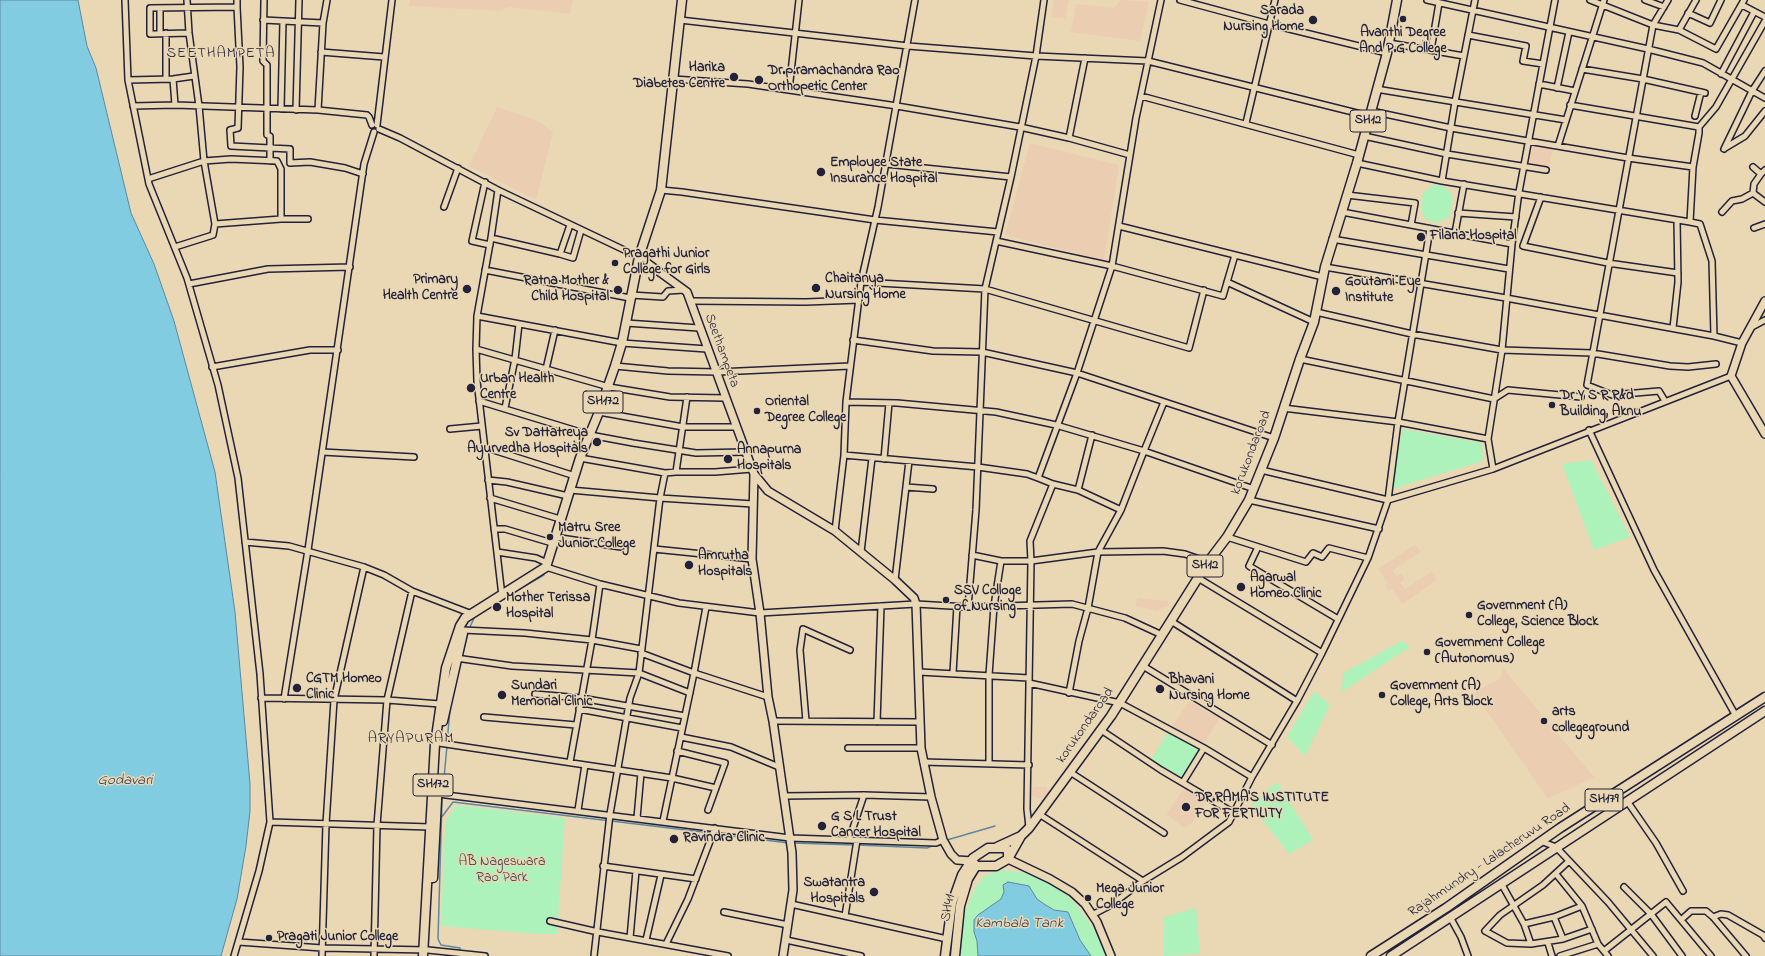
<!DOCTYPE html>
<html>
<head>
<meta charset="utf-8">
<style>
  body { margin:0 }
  canvas { display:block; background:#ead8b5 }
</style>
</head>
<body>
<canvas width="1765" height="956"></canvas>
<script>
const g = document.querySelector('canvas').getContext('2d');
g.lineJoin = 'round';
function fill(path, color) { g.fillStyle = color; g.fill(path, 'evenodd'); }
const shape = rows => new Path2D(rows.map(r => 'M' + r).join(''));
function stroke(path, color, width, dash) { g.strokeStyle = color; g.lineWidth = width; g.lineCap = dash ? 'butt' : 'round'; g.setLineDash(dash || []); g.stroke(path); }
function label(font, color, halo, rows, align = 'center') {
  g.font = font + ' "Indie Flower",sans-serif'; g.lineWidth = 3; g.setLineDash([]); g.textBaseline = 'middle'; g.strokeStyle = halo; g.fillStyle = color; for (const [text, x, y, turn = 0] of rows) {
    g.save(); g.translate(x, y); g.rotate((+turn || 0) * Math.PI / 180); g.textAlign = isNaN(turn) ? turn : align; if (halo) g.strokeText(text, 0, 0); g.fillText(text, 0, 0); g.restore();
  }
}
fill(shape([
  [410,0,573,0,570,14,509,7,500,11,409,6],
  [1054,0,1069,0,1065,19,1051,17],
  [1120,0,1149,2,1140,41,1071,32,1076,4,1114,8],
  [497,107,539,121,553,132,536,200,469,166],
  [1030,143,1119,165,1104,261,1005,235],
  [1533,145,1553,148,1549,167,1529,164],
  [1415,544,1420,552,1393,571,1397,576,1401,573,1405,579,1400,583,1405,589,1431,572,1437,580,1402,604,1392,589,1389,591,1385,585,1388,583,1378,569],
  [1137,598,1169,601,1169,605,1157,611,1136,606],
  [1502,667,1594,777,1548,799,1474,693,1501,678],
  [1189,701,1220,718,1204,744,1172,727],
  [1033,787,1047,787,1047,791,1053,790,1048,800,1031,796],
  [1184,788,1206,801,1192,823,1184,828,1166,814]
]), '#ebcdb1');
fill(shape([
  [1437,185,1443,186,1450,192,1453,197,1450,215,1445,220,1435,223,1425,219,1421,209,1423,193,1432,186],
  [1402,429,1482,443,1483,461,1392,489],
  [1591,460,1630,537,1594,550,1562,464],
  [1402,641,1410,647,1342,692,1343,673],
  [1314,691,1330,705,1305,756,1287,737],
  [1169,730,1200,748,1182,779,1151,760],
  [1277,782,1313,840,1289,854,1251,805],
  [456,805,565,818,557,934,539,934,441,926,445,822],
  [1002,870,1026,873,1055,885,1074,902,1094,929,1106,956,1091,956,1080,940,1068,912,1054,910,1044,904,1037,899,1032,890,1008,882,1001,899,986,910,974,932,977,941,978,956,960,956,965,912,975,888,984,876],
  [1196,908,1200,954,1164,956,1164,917]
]), '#adf1bb');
const water = shape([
  [0,0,78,0,87,46,96,68,131,213,154,264,174,321,215,472,235,612,250,784,250,811,246,846,237,899,221,956,0,956,0,0],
  [1008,882,1029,886,1037,899,1044,904,1054,910,1068,912,1080,940,1091,956,978,956,977,941,974,932,974,920,978,915,1001,899,1004,892,1003,885,1008,882]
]);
fill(water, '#82cce2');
stroke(water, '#5c889f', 1);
stroke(shape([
  [502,599,544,575],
  [469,629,475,616],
  [459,668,468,632],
  [447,742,450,710],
  [447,746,442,799,438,939,441,945,460,948,459,956],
  [441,818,453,802,711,833],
  [715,834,789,843],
  [947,840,995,826],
  [792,843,855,845],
  [858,845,927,848,934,845]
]), '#5c889f', 1.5);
const street = shape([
  [125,0,128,80,149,184,187,278,218,385,238,478,260,674,270,822,259,871,234,956],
  [264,0,263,61,267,65,267,135,270,136,270,161],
  [1180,0,1269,24,1387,53],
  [1427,0,1648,49,1703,63,1765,98],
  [1590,0,1653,25,1679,30,1716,49,1744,0],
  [1645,0,1664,7],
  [1742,5,1765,17],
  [237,7,237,0],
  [160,9,160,33],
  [1688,13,1710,23,1721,0],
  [263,20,323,23],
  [680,20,908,46,1036,56,1148,61,1369,116],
  [1679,30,1696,0],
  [189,33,150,34,150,8,237,7,240,67,238,128,230,130,231,146,290,149,290,163,310,162,345,168,363,174],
  [1468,35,1526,46,1523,61,1543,64],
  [1389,43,1464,56],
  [1431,50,1439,3],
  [321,52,384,57],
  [1085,58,1069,138,1130,155],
  [1582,69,1643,79,1705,93],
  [1721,74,1754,12],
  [166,79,166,33],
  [173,79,175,105],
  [673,79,748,84,897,106,1020,127,1069,138],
  [128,80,173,79,194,76],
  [1539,84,1575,91],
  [1557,88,1569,32],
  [1376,89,1566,120],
  [789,90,799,0],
  [1141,96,1359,155],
  [1570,105,1699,127],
  [133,106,175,105,318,110,367,115,369,117,372,125],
  [281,109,283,21],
  [296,110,299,0],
  [318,110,323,23,327,0],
  [1371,111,1451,128,1628,158,1693,167],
  [1695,116,1701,92],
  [1246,123,1275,0],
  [377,125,392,0],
  [379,129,400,138,498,190,639,257],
  [1364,136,1447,154,1546,170],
  [1558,146,1604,0],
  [1725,148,1745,136,1765,111],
  [1724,149,1752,91,1765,71],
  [1357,163,1442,181,1690,222,1693,167,1699,133,1699,127,1716,107,1765,21],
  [886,164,1011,177],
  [1753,167,1761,174,1754,184,1753,193,1765,202],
  [1761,174,1765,170],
  [148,179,204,161,231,159,277,161,281,169,281,219,215,224,204,161,199,106,189,33,187,0],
  [1442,181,1455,102,1475,0],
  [485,182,472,241,490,245],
  [498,190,491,238,477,316,476,349,477,381,502,596],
  [661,190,682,192,875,220,998,232],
  [1347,195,1415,203,1411,225],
  [1541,197,1523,246,1608,263,1678,273],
  [444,207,458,168],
  [1342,212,1512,244],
  [1722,212,1732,201,1742,199,1753,193],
  [1458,213,1516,217],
  [281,219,308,219],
  [1690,222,1700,224,1712,261,1714,336],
  [1119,226,1323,277],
  [1754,228,1765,224],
  [1455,233,1464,184],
  [491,238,560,254,570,225],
  [1332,239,1509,269],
  [996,241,1112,266,1223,296,1235,255],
  [175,247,213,235,215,224],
  [560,254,573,258,581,230],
  [1325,267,1506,298,1714,336,1742,343],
  [485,270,630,298],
  [861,282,985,289,1189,348,1204,290],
  [1227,282,1314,322],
  [189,284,268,269,350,267],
  [631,295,663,297,668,291,683,290],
  [690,301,806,302,859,300],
  [1316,312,1412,334,1502,350,1592,353,1670,366,1688,367,1716,364],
  [477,316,622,343,707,349],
  [626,323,699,328],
  [1673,328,1678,282,1677,220],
  [1750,328,1765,320],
  [853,340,933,351,982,352,1077,373,1274,438],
  [476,349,609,387,670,397,725,398],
  [1300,359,1494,399,1508,390,1581,397],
  [615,366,668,371,718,372,850,366],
  [212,367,310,350,338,350],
  [546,369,555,330],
  [479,401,590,435,633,443,696,453,745,452],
  [1665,401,1659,391,1612,395,1587,385,1653,25,1668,0],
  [846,402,861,282,878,207,915,0],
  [505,408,515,359,519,324],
  [1283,408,1398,422,1488,439],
  [599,412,683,427,736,427],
  [450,429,482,426],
  [1589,430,1654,570,1736,716],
  [484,447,575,476],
  [322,452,414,457],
  [844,455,978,467,1027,474,1038,478],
  [580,458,665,473],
  [884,459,889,403],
  [1493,469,1488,439,1502,350,1512,244,1519,192,1555,0],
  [1261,470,1388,500,1398,422,1430,229],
  [676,472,715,472,752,469],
  [488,480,507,482,568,496],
  [1053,484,1078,490,1121,510],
  [906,487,933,489],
  [570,490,660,498,753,504],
  [1078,490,1092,435],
  [490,498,560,519],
  [1249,500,1379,529],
  [494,529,505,529,552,543],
  [835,531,844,455,846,402,897,403,996,412,1056,425,1144,451,1164,402],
  [554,537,621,547],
  [1227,537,1306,562,1313,553,1322,557,1329,548,1368,558],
  [245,542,289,546,364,567,384,575,412,591,472,614],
  [1258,547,1249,566,1338,619],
  [654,549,752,559],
  [497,552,536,558,547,563],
  [861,552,872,458],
  [972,555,1001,561,1031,561,1030,541,1053,484,1038,478,1077,373,1112,266,1136,118,1161,0],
  [546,567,600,584,679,603,760,613,916,604,968,607,1072,604,1125,618,1162,635],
  [1198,578,1322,653],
  [895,580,909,461],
  [968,607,976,510,985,289,1011,177,1036,56,1044,0],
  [1171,621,1297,701],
  [463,630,525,633,592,640,641,649],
  [641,653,694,673,768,697],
  [456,658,512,666,639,673,690,693],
  [1143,666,1272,745],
  [919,672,1029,678],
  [953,673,957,606],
  [1029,683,1120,703,1204,748,1252,777],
  [1069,693,1079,641,1088,608,1098,552,1121,510,1144,451,1254,489],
  [535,694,581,698,685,716],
  [261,698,387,700,440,704],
  [284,699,308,550,364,164,374,132],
  [579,709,682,728],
  [484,717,576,725],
  [773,721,919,722],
  [806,721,800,650,803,629,850,650],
  [877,722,881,606],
  [1101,730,1161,770,1234,813],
  [681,737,731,747,779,767],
  [439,743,672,778,716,788],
  [848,748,921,748],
  [677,751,725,763,708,810],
  [570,762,592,640,600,584],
  [923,762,1029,765],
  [989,764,989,675,994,606,1001,561],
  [1070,772,1164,833],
  [1183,782,1204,748],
  [438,794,790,838,936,843,943,840],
  [783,796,864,795,931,797],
  [1627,801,1656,843,1683,891],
  [578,810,585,765],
  [1039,814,1143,881],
  [637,818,641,773],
  [663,821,694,673,706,607],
  [270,822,430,827],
  [1029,827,1027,809,1031,561,1098,552,1163,551,1185,554,1208,562],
  [849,840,864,795],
  [1543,842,1556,847,1608,902,1653,956],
  [1569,861,1543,885,1500,915,1485,931,1507,943,1531,944,1563,939,1592,929],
  [603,866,696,879],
  [1556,874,1582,906,1598,944,1608,956],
  [1501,883,1524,924,1531,944],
  [1624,887,1651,914,1682,956],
  [791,904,947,939],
  [724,912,788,925],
  [1092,915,1111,905,1143,881,1182,857,1229,822,1252,777,1297,701,1322,653,1368,558,1388,500,1493,469,1731,376],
  [845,916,857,840],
  [1450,917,1461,937,1468,956],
  [1554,917,1563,939],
  [1713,917,1721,914,1728,915,1763,935,1765,938],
  [1682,919,1691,911,1706,911,1713,917,1746,956],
  [550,921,598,932,728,956],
  [1524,924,1554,917,1582,906],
  [630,938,636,871],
  [646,940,661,875],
  [786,940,861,956],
  [239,942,322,948,428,950,485,956],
  [1548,943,1552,956],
  [666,944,688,899,715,828],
  [1604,951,1666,902,1711,956],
  [322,956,326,824,334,700,364,567],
  [374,956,377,825,387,700,412,591],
  [594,956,610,814,630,698,639,673,660,498,665,473,676,472,687,397],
  [1560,956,1598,944]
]);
const secondary = shape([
  [639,257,687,292,754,474,768,491,835,531,895,580,914,598,916,604,921,748,931,797,943,840,951,854,957,860,972,861],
  [1765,301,1742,343,1731,376,1765,434],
  [754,474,752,559,760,613,768,697,773,721,792,853,793,890,783,956],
  [1008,859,1050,879,1072,892,1085,904,1097,922,1111,956]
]);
const primary = shape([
  [443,721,463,633],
  [997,847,1021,836,1029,828,1111,716,1208,562,1227,537,1249,500,1274,438,1300,359,1314,322,1325,267,1357,163,1387,53,1397,0],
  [974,863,976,866,996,866,1008,859,1021,836],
  [433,878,438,780],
  [423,956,435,744,446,668,460,626,465,618,546,567,580,458,599,412,615,366,622,343,639,257,661,190,682,0],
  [945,956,952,903,962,875,973,858,988,848,1006,848,1008,852,1008,859],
  [955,956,960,906,968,879,976,866],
  [1371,956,1446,908,1560,828,1765,697],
  [1391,956,1765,711]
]);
stroke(street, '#22223b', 8);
stroke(secondary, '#22223b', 10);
stroke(primary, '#22223b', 11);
stroke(street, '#ead8b5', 5);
stroke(secondary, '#ead8b5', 7);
stroke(primary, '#ead8b5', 8);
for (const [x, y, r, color] of [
  [1403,19,4,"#22223b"],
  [1313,20,5,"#22223b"],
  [734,77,5,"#22223b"],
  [759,80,5,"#22223b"],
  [821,172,5,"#22223b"],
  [1421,237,5,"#22223b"],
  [615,263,4,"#22223b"],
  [816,288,5,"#22223b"],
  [467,289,5,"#22223b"],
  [618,290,5,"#22223b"],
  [1336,291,5,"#22223b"],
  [471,388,5,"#22223b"],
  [1552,405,4,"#22223b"],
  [757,411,4,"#22223b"],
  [597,442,5,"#22223b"],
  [728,459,5,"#22223b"],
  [550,537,4,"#22223b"],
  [689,565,5,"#22223b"],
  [1241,587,5,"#22223b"],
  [946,600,4,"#22223b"],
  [497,607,5,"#22223b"],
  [1469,615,4,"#22223b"],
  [1427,652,4,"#22223b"],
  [297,688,5,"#22223b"],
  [1160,689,5,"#22223b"],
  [502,695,5,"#22223b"],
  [1382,695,4,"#22223b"],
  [1544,721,4,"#22223b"],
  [1186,807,5,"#22223b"],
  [822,826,5,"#22223b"],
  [674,839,5,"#22223b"],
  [874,892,5,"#22223b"],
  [1088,898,4,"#22223b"],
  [269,938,4,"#22223b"]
]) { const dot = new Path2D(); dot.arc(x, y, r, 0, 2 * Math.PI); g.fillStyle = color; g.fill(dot); stroke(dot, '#ead8b5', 1.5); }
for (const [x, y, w] of [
  [1368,121,36],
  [603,402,40],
  [1205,566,36],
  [433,785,40],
  [1604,800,38]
]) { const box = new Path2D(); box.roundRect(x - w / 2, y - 11, w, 22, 3); g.fillStyle = '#ead8b5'; g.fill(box); stroke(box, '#22223b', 1); }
label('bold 13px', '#22223b', null, [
  ["SH12",1368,121],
  ["SH172",603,402],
  ["SH12",1205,566],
  ["SH172",433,785],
  ["SH179",1604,800]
]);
label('bold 14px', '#22223b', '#ead8b5', [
  ["Sarada",1304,12,"right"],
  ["Nursing Home",1304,28,"right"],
  ["Avanthi Degree",1403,34,"center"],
  ["And P.G College",1403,50,"center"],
  ["Harika",725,69,"right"],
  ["Diabetes Centre",725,85,"right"],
  ["Dr.p.ramachandra Rao",768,72],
  ["Orthopetic Center",768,88],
  ["Employee State",830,164],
  ["Insurance Hospital",830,180],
  ["Filaria Hospital",1430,237],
  ["Pragathi Junior",623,255],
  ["College for Girls",623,271],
  ["Chaitanya",825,280],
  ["Nursing Home",825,296],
  ["Primary",458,281,"right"],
  ["Health Centre",458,297,"right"],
  ["Ratna Mother &",609,282,"right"],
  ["Child Hospital",609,298,"right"],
  ["Goutami Eye",1345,283],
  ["Institute",1345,299],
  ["Urban Health",480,380],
  ["Centre",480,396],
  ["Dr Y S R R&d",1560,397],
  ["Building, Aknu",1560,413],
  ["Oriental",765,403],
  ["Degree College",765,419],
  ["Sv Dattatreya",588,434,"right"],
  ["Ayurvedha Hospitals",588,450,"right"],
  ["Annapurna",737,451],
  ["Hospitals",737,467],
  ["Matru Sree",558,529],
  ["Junior College",558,545],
  ["Amrutha",698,557],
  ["Hospitals",698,573],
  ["Agarwal",1250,579],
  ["Homeo Clinic",1250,595],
  ["SSV Colloge",954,592],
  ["of Nursing",954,608],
  ["Mother Terissa",506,599],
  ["Hospital",506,615],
  ["Government (A)",1477,607],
  ["College, Science Block",1477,623],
  ["Government College",1435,644],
  ["(Autonomus)",1435,660],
  ["CGTM Homeo",306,680],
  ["Clinic",306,696],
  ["Bhavani",1169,681],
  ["Nursing Home",1169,697],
  ["Sundari",511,687],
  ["Memorial Clinic",511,703],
  ["Government (A)",1390,687],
  ["College, Arts Block",1390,703],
  ["arts",1552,713],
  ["collegeground",1552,729],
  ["DR.RAMA'S INSTITUTE",1195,799],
  ["FOR FERTILITY",1195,815],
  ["G S L Trust",831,818],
  ["Cancer Hospital",831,834],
  ["Ravindra Clinic",683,839],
  ["Swatantra",865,884,"right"],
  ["Hospitals",865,900,"right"],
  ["Mega Junior",1096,890],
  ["College",1096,906],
  ["Pragati Junior College",277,938]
], 'left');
label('14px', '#22223b', '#ead8b5', [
  ["Seethampeta",721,351,70],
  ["korukondaroad",1252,453,-69],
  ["korukondaroad",1086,726,-55],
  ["Rajahmundry - Lalacheruvu Road",1490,861,-34],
  ["SH41",949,908,-80]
]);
label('14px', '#37414e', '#ead8b5', [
  ["AB Nageswara",502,863],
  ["Rao Park",502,879]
]);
g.letterSpacing = '1px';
label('15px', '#22223b', '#ead8b5', [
  ["SEETHAMPETA",221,55],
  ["ARYAPURAM",411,740]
]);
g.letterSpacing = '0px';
label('italic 15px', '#35445c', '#ead8b5', [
  ["Godavari",125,782],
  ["Kambala Tank",1019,925]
]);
</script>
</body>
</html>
